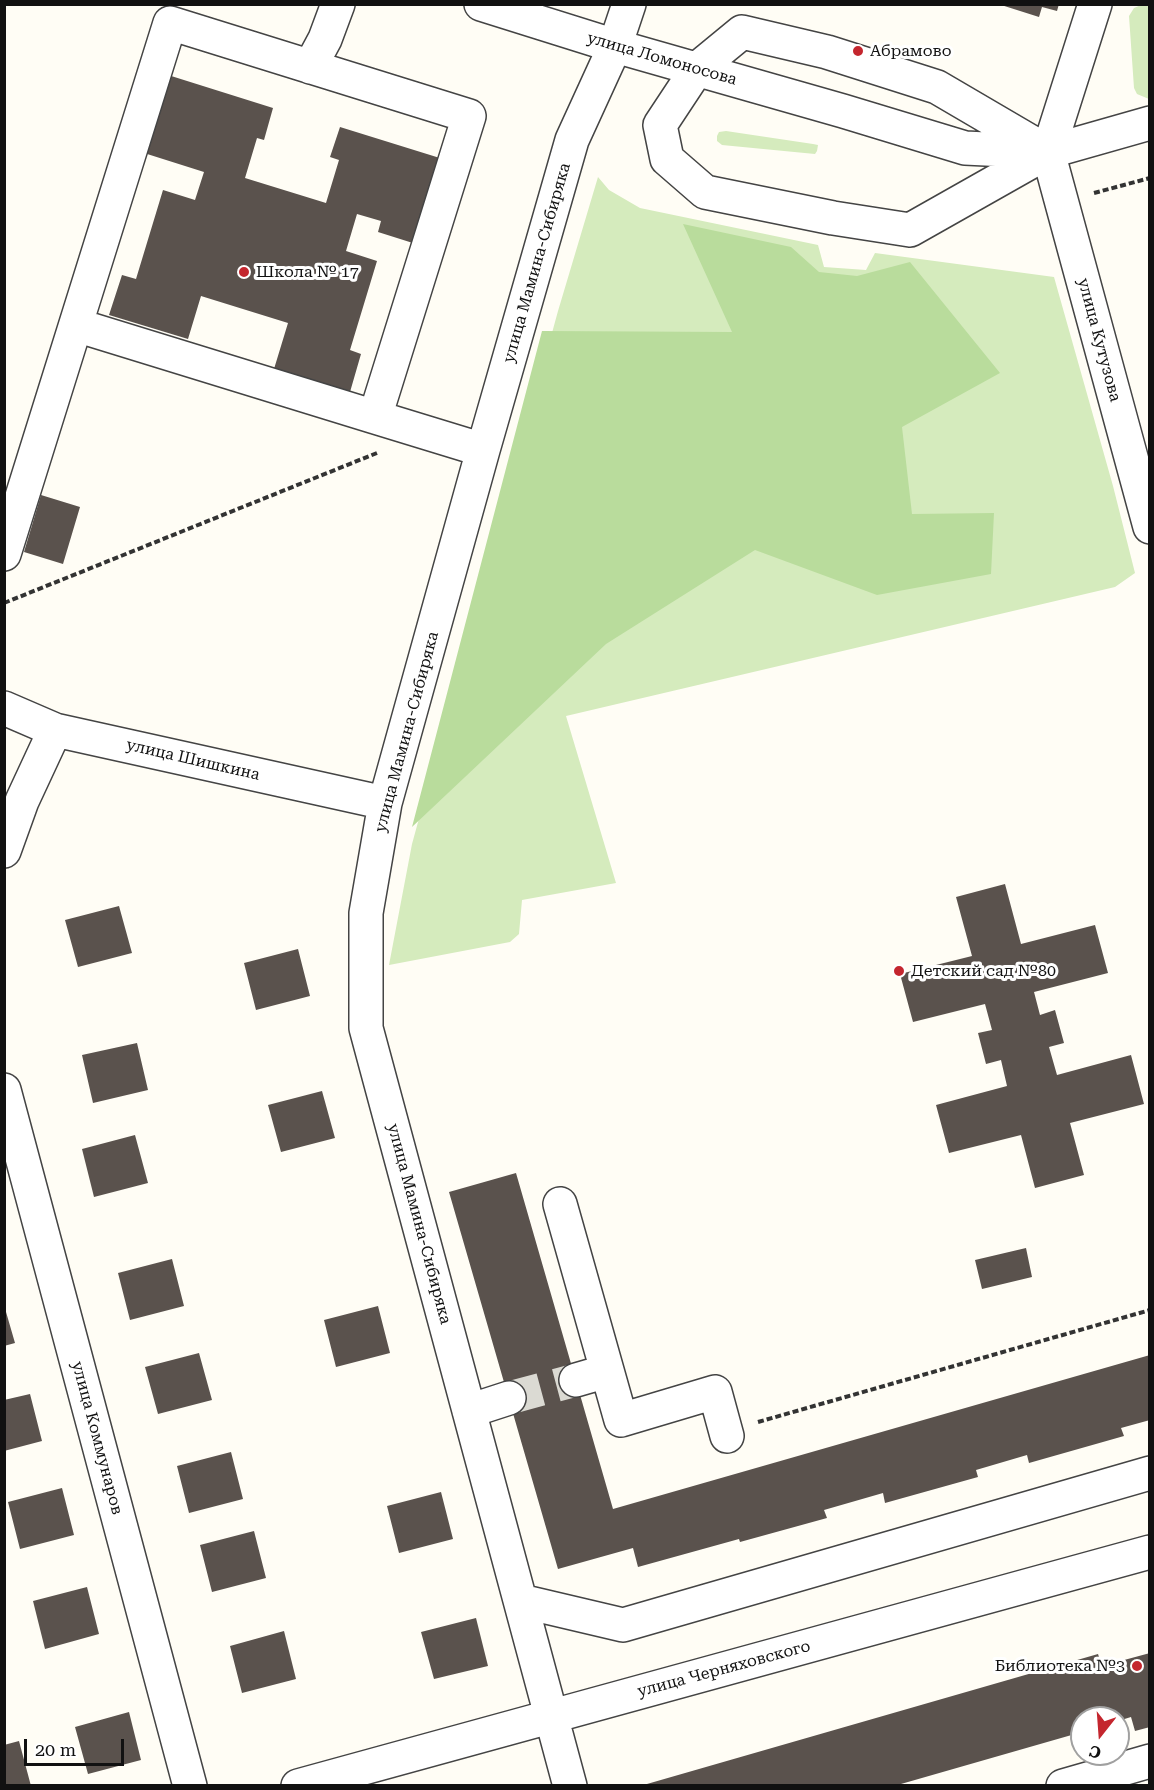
<!DOCTYPE html>
<html>
<head>
<meta charset="utf-8">
<style>
  body { margin:0 }
  #map { position:relative; width:1154px; height:1790px; overflow:hidden; background:#fffdf5; font-family:"Roboto Serif",serif }
  canvas { display:block }
  .frame { position:absolute; inset:0; border:6px solid #111; pointer-events:none }
  .north { position:absolute; left:1070px; top:1706px; width:60px; height:60px; box-sizing:border-box; background:#fff; border:2px solid #a0a0a0; border-radius:50%; rotate:197deg; font-size:16px; font-weight:700; line-height:24px; text-align:center; color:#111 }
  .north::after { content:''; display:block; margin:auto; width:21px; height:27px; background:#c4262e; clip-path:polygon(50% 0,100% 100%,50% 72%,0 100%) }
  .scale { position:absolute; left:24px; top:1739px; width:100px; height:27px; box-sizing:border-box; border:3px solid #111; border-top:0; padding-left:8px; font-size:18px; line-height:21px; white-space:nowrap; color:#111; -webkit-text-stroke:4px #fff; paint-order:stroke }
</style>
</head>
<body>
<div id="map">
<canvas width="1154" height="1790"></canvas>
<div class="frame"></div>
<div class="north">С</div>
<div class="scale">20 m</div>
</div>
<script>
const g = document.querySelector('canvas').getContext('2d');
g.lineJoin = 'round';
function fill(path, color) { g.fillStyle = color; g.fill(path, 'evenodd'); }
const shape = rows => new Path2D(rows.map(r => 'M' + r).join(''));
function stroke(path, color, width, dash) { g.strokeStyle = color; g.lineWidth = width; g.lineCap = dash ? 'butt' : 'round'; g.setLineDash(dash || []); g.stroke(path); }
function label(font, color, halo, rows, align = 'center') {
  g.font = font + ' "Roboto Serif",serif'; g.lineWidth = 6; g.setLineDash([]); g.textBaseline = 'middle'; g.strokeStyle = halo; g.fillStyle = color; for (const [text, x, y, turn = 0] of rows) {
    g.save(); g.translate(x, y); g.rotate((+turn || 0) * Math.PI / 180); g.textAlign = isNaN(turn) ? turn : align; if (halo) g.strokeText(text, 0, 0); g.fillText(text, 0, 0); g.restore();
  }
}
fill(shape([
  [1141,5,1149,5,1149,99,1137,94,1134,88,1129,16,1134,8],
  [726,131,813,144,818,145,817,151,815,154,722,145,717,141,717,136,719,132],
  [598,177,609,190,640,208,818,245,824,267,866,270,875,253,1054,277,1113,486,1135,573,1115,587,566,716,616,883,522,900,519,934,510,942,389,965,412,844,558,311]
]), '#d5ebbd');
fill(shape([
  [683,224,791,247,819,272,857,276,910,262,1000,373,902,427,912,514,994,513,991,574,877,595,755,550,606,644,412,827,542,331,732,332]
]), '#b9dc9c');
fill(shape([
  [998,4,1059,4,1057,11,1042,7,1039,17],
  [168,75,273,108,264,140,257,138,245,178,326,203,339,160,330,157,340,127,443,159,416,244,378,232,381,221,357,214,346,251,377,261,350,350,361,354,350,392,274,369,288,323,201,296,188,339,109,315,122,275,136,279,163,190,195,200,204,172,144,153],
  [41,495,80,507,63,564,24,552],
  [1005,884,1021,944,1095,925,1108,973,1034,992,1040,1015,1055,1010,1064,1043,1049,1047,1057,1075,1131,1055,1144,1104,1070,1123,1084,1175,1035,1188,1021,1135,949,1153,936,1105,1007,1086,1001,1060,986,1064,978,1033,992,1030,985,1004,913,1022,900,974,972,956,956,897],
  [119,906,132,953,78,967,65,920],
  [298,949,310,996,256,1010,244,963],
  [137,1043,148,1090,93,1103,82,1055],
  [322,1091,335,1138,281,1152,268,1105],
  [135,1135,148,1183,94,1197,82,1149],
  [516,1173,613,1509,1150,1355,1150,1420,1121,1428,1124,1436,1029,1463,1027,1455,976,1470,978,1477,885,1503,883,1493,824,1510,827,1518,740,1542,739,1539,638,1567,633,1548,558,1569,449,1192],
  [1026,1248,1032,1277,982,1289,975,1260],
  [172,1259,184,1306,130,1320,118,1273],
  [4,1305,15,1343,4,1346],
  [378,1306,390,1353,336,1367,324,1320],
  [199,1353,212,1400,158,1414,145,1367],
  [30,1394,42,1441,4,1451,4,1400],
  [231,1452,243,1499,189,1513,177,1466],
  [62,1488,74,1535,20,1549,8,1502],
  [441,1492,453,1539,399,1553,387,1506],
  [254,1531,266,1578,212,1592,200,1545],
  [87,1587,99,1634,45,1649,33,1601],
  [476,1618,488,1666,434,1679,421,1632],
  [284,1631,296,1679,242,1693,230,1646],
  [1150,1653,1150,1727,1135,1731,1131,1717,1118,1721,1118,1718,1082,1718,1082,1732,894,1786,640,1786,1098,1654,1102,1666],
  [129,1712,141,1760,88,1774,75,1727],
  [19,1741,31,1786,4,1786,4,1745]
]), '#5a524d');
stroke(shape([
  [509,1398,576,1380]
]), '#dbdad3', 33, [33, 16]);
const minor = shape([
  [481,4,615,46,843,111,965,148,1048,152,1150,123],
  [310,67,325,39,338,4],
  [1048,152,937,87,827,52,742,32,697,69,660,125,667,159,705,192,833,218,910,230,1048,152,1095,4],
  [1048,152,1150,527],
  [375,417,483,450],
  [4,554,170,23,469,116,375,417,76,325],
  [4,708,55,730,385,803],
  [4,851,22,801,55,730],
  [4,1090,190,1786],
  [560,1204,621,1420,715,1392,727,1436],
  [576,1380,607,1371],
  [469,1411,509,1398],
  [521,1601,623,1625,1150,1473],
  [298,1786,1150,1552],
  [570,1786,366,1028,366,913,385,803,483,450,572,140,615,46,629,4],
  [1063,1786,1150,1761]
]);
stroke(minor, '#444', 36);
stroke(shape([
  [1094,193,1150,178],
  [4,603,377,453],
  [758,1422,1150,1310]
]), '#333', 4, [6, 3]);
stroke(minor, '#fff', 33);
for (const [x, y, r, color] of [
  [858,51,6,"#c4262e"],
  [244,272,6,"#c4262e"],
  [899,971,6,"#c4262e"],
  [1137,1666,6,"#c4262e"]
]) { const dot = new Path2D(); dot.arc(x, y, r, 0, 2 * Math.PI); g.fillStyle = color; g.fill(dot); stroke(dot, '#fff', 2); }
label('16px', '#111', '#fff', [
  ["Абрамово",870,51],
  ["Школа № 17",256,272],
  ["Детский сад №80",911,971],
  ["Библиотека №3",1125,1666,"right"]
], 'left');
label('16px', '#111', '#fff', [
  ["улица Ломоносова",662,59,16],
  ["улица Мамина-Сибиряка",537,263,-74],
  ["улица Кутузова",1099,340,75],
  ["улица Мамина-Сибиряка",407,732,-75],
  ["улица Шишкина",193,760,13],
  ["улица Мамина-Сибиряка",419,1224,75],
  ["улица Коммунаров",97,1438,75],
  ["улица Черняховского",724,1669,-15]
]);
</script>
</body>
</html>
